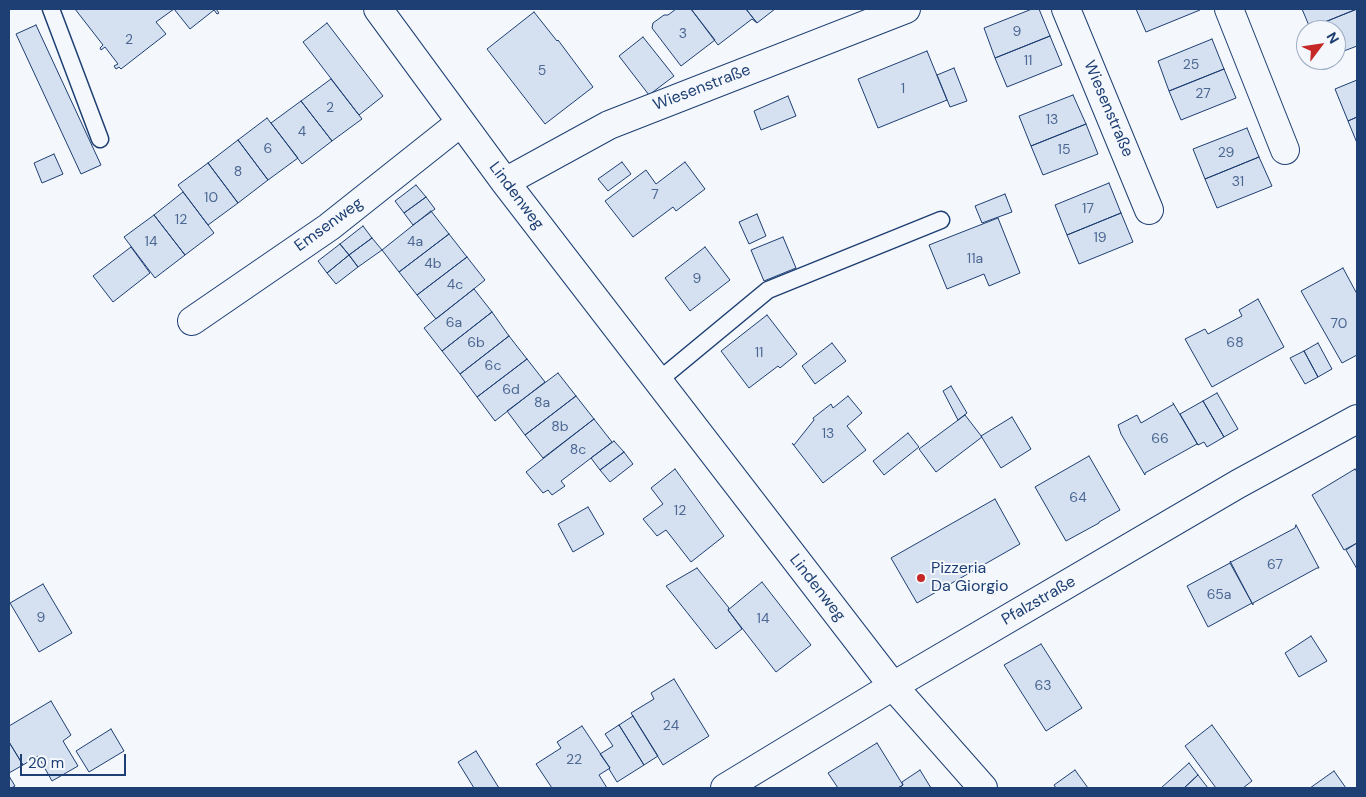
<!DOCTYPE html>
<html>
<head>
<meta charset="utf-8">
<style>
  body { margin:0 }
  #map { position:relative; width:1366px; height:797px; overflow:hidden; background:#f4f7fb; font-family:"DM Sans",sans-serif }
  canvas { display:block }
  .frame { position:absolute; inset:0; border:10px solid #1d3f73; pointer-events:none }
  .north { position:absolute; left:1296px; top:20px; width:50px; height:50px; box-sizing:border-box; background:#f4f7fb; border:1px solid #9eadc5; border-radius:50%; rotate:59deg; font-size:14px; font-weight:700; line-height:20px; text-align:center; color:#1d3f73 }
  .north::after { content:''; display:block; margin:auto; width:18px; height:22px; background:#c62828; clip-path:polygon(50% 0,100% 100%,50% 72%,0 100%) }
  .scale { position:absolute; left:20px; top:754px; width:106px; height:22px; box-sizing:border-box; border:2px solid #1d3f73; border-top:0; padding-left:6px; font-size:15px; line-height:18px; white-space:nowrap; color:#1d3f73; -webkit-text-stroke:4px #f4f7fb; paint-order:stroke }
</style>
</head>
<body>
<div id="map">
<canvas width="1366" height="797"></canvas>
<div class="frame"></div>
<div class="north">N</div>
<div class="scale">20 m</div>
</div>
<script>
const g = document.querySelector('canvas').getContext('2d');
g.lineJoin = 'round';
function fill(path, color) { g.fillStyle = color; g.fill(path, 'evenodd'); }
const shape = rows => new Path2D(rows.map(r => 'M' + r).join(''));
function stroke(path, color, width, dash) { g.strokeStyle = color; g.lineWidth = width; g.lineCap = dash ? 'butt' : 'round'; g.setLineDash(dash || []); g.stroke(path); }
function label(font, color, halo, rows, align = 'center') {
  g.font = font + ' "DM Sans",sans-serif'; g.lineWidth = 4; g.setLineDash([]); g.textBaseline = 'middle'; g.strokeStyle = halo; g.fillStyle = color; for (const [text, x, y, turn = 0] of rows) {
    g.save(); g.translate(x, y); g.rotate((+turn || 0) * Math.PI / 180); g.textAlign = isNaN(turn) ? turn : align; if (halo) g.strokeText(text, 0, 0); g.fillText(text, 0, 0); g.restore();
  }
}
const building = shape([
  [75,9,174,9,156,22,166,34,121,69,119,67,116,69,114,66,118,64,105,47,101,50,100,48,103,45,75,9],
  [174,9,216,9,219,13,217,14,214,10,190,29,174,9],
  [676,9,691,9,715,40,681,66,652,28,653,23,664,15,668,15,676,9],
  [691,9,746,9,757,23,752,19,718,45,691,9],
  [746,9,775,9,757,23,746,9],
  [1032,9,1039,9,1050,36,995,58,984,28,1032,9],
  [1136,9,1200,9,1200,10,1146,32,1136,9],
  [1302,9,1357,9,1310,28,1302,9],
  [1357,9,1357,46,1336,54,1336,30,1311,30,1310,28,1357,9],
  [534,12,557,41,558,40,593,87,545,124,487,49,534,12],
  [327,23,383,96,359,115,303,42,327,23],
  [36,25,101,165,81,174,16,34,36,25],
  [1050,36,1062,65,1007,87,995,58,1050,36],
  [643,37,674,76,649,95,619,56,643,37],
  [1212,39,1224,69,1169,91,1158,61,1212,39],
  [927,51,947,100,878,128,858,79,927,51],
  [954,68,967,101,950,107,937,75,954,68],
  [1224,69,1236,98,1181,120,1169,91,1224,69],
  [331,79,362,119,332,141,301,101,331,79],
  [1357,80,1357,117,1348,121,1335,89,1357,80],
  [1073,95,1086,124,1031,146,1019,116,1073,95],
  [788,96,796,116,761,130,754,111,788,96],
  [301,101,332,141,302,164,271,123,301,101],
  [1357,117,1357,143,1348,121,1357,117],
  [267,118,298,158,268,180,238,140,267,118],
  [1086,124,1098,154,1043,175,1031,146,1086,124],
  [1247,128,1259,157,1205,179,1193,149,1247,128],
  [238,140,268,180,238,203,208,163,238,140],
  [54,154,63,174,42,183,34,163,54,154],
  [1259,157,1272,186,1217,208,1205,179,1259,157],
  [622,162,631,174,608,191,598,179,622,162],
  [685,162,705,189,676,211,673,207,633,237,605,201,646,170,656,184,685,162],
  [208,163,238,203,208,225,178,185,208,163],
  [1109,183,1121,213,1067,235,1055,205,1109,183],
  [416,185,426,197,404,213,395,201,416,185],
  [183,192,214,233,185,255,154,215,183,192],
  [1005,194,1012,212,982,223,975,206,1005,194],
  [426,197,435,209,413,225,404,213,426,197],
  [431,211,449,234,399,272,382,250,431,211],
  [1121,213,1133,242,1079,264,1067,235,1121,213],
  [757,214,766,236,749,244,739,222,757,214],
  [154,215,185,255,155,278,124,237,154,215],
  [998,218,1020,273,989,286,984,274,947,289,929,245,998,218],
  [363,226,372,238,349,255,340,244,363,226],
  [449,234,467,257,417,295,399,272,449,234],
  [783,237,796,268,764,281,751,250,783,237],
  [372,238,382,250,358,267,349,255,372,238],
  [340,244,349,255,327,273,318,261,340,244],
  [131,247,150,273,113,302,93,276,131,247],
  [705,247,730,280,690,311,665,278,705,247],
  [349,255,358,267,336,284,327,273,349,255],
  [467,257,485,280,436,319,417,295,467,257],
  [1343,268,1357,294,1357,355,1342,363,1301,291,1343,268],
  [474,289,492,312,442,351,424,328,474,289],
  [1258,299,1284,347,1212,387,1185,339,1205,329,1208,334,1242,316,1239,310,1258,299],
  [492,312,509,336,460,374,442,351,492,312],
  [767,315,797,354,780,368,778,366,749,388,721,351,767,315],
  [509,336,527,359,477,397,460,374,509,336],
  [832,343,846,361,815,384,802,366,832,343],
  [1318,343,1332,369,1318,377,1304,351,1318,343],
  [1304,351,1318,377,1305,384,1290,358,1304,351],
  [527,359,545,382,495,421,477,397,527,359],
  [558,373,576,396,525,435,507,411,558,373],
  [951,386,967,413,958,420,943,391,951,386],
  [1217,393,1238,429,1224,437,1203,401,1217,393],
  [576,396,594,419,543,458,525,435,576,396],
  [848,396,862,413,847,426,866,450,823,483,792,443,794,445,814,420,813,418,831,404,833,408,848,396],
  [1203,401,1224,437,1207,447,1204,442,1198,445,1180,414,1203,401],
  [1173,403,1198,445,1197,444,1145,473,1145,475,1121,434,1118,425,1137,415,1141,423,1174,404,1173,403],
  [965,415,982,437,936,472,919,449,965,415],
  [1012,417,1031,449,1001,468,981,436,1012,417],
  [594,419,612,442,561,481,565,486,552,495,548,490,543,493,526,472,594,419],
  [908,433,919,447,884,475,873,461,908,433],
  [614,441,624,452,600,470,591,458,614,441],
  [624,452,633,464,610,482,600,470,624,452],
  [1089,456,1120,510,1099,522,1099,523,1066,541,1035,487,1089,456],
  [675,469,724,536,691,562,666,530,657,536,643,519,663,504,651,488,675,469],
  [1355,469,1357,472,1357,543,1344,550,1312,495,1355,469],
  [995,499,1020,544,917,603,891,558,995,499],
  [588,507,604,534,573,552,558,524,588,507],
  [1296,525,1319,568,1317,568,1253,603,1253,605,1230,561,1231,562,1295,528,1296,525],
  [1357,543,1357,569,1346,550,1357,543],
  [1230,563,1252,603,1208,627,1187,586,1230,563],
  [697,568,729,608,728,610,742,629,716,649,666,586,697,568],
  [762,582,811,645,776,672,728,610,762,582],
  [43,584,72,633,39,652,10,603,43,584],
  [1311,636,1327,661,1299,677,1285,653,1311,636],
  [1041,644,1082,708,1046,731,1004,665,1041,644],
  [674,679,709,736,663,765,631,713,654,699,651,693,674,679],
  [51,701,71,735,63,741,78,766,52,781,38,756,23,765,9,742,9,726,51,701],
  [633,716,658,756,644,765,619,725,633,716],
  [619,725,644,765,617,782,609,769,610,768,600,754,613,746,605,734,619,725],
  [1212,725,1252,781,1243,788,1216,788,1185,746,1212,725],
  [582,726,610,768,599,775,607,788,552,788,536,764,561,748,557,742,582,726],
  [111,729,124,751,89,772,76,751,111,729],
  [9,742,23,765,9,773,9,742],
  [877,743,903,785,898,788,838,788,828,773,877,743],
  [476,751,499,788,474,788,458,762,476,751],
  [1189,763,1198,775,1184,788,1161,788,1189,763],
  [920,770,931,788,898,788,903,785,902,782,920,770],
  [1075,770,1088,788,1056,788,1054,785,1075,770],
  [1334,771,1346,788,1310,788,1334,771],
  [1198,775,1208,788,1184,788,1198,775],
  [9,776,15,786,11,788,9,788,9,776]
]);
fill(building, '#d5e0f0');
stroke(building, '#1d3f73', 1);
const service = shape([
  [51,9,100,139],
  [658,381,768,290,941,220]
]);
const minor = shape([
  [378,9,505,182,893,686,983,788],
  [1066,9,1149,210],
  [1229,9,1285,150],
  [505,182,609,125,906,9],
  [192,321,329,227,460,123],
  [725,788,893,686,1238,484,1357,419]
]);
stroke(service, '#1d3f73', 19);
stroke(minor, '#1d3f73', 30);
stroke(service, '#f4f7fb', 16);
stroke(minor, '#f4f7fb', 28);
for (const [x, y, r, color] of [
  [921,578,5,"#c62828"]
]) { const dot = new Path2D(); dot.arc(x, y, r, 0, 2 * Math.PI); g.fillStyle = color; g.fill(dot); stroke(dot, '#f4f7fb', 2); }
label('14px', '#4b6792', null, [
  ["9",1017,32],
  ["3",683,34],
  ["2",129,40],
  ["11",1028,61],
  ["25",1191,65],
  ["5",542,71],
  ["1",903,89],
  ["27",1203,94],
  ["2",330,108],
  ["13",1052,120],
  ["4",302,132],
  ["6",268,149],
  ["15",1064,150],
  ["29",1226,153],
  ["8",238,172],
  ["31",1238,182],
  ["7",655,195],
  ["10",211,198],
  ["17",1088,209],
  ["12",181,220],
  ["19",1100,238],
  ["14",151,242],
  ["4a",415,242],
  ["11a",975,259],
  ["4b",433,264],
  ["9",697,279],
  ["4c",455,285],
  ["6a",454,323],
  ["70",1339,324],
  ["6b",476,343],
  ["68",1235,343],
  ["11",759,353],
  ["6c",493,366],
  ["6d",511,390],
  ["8a",542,403],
  ["8b",560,427],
  ["13",828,434],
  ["66",1160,439],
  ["8c",578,450],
  ["64",1078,498],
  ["12",680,511],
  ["67",1275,565],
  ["65a",1219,595],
  ["9",41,618],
  ["14",763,619],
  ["63",1043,686],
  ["24",671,726],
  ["22",574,760]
]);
label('16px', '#1d3f73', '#f4f7fb', [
  ["Wiesenstraße",702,88,-21],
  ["Wiesenstraße",1108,109,67],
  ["Lindenweg",516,196,53],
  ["Emsenweg",329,225,-36],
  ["Lindenweg",817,588,52],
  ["Pfalzstraße",1039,601,-30]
]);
label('16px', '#1d3f73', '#f4f7fb', [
  ["Pizzeria",931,569],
  ["Da Giorgio",931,587]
], 'left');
</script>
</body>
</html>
